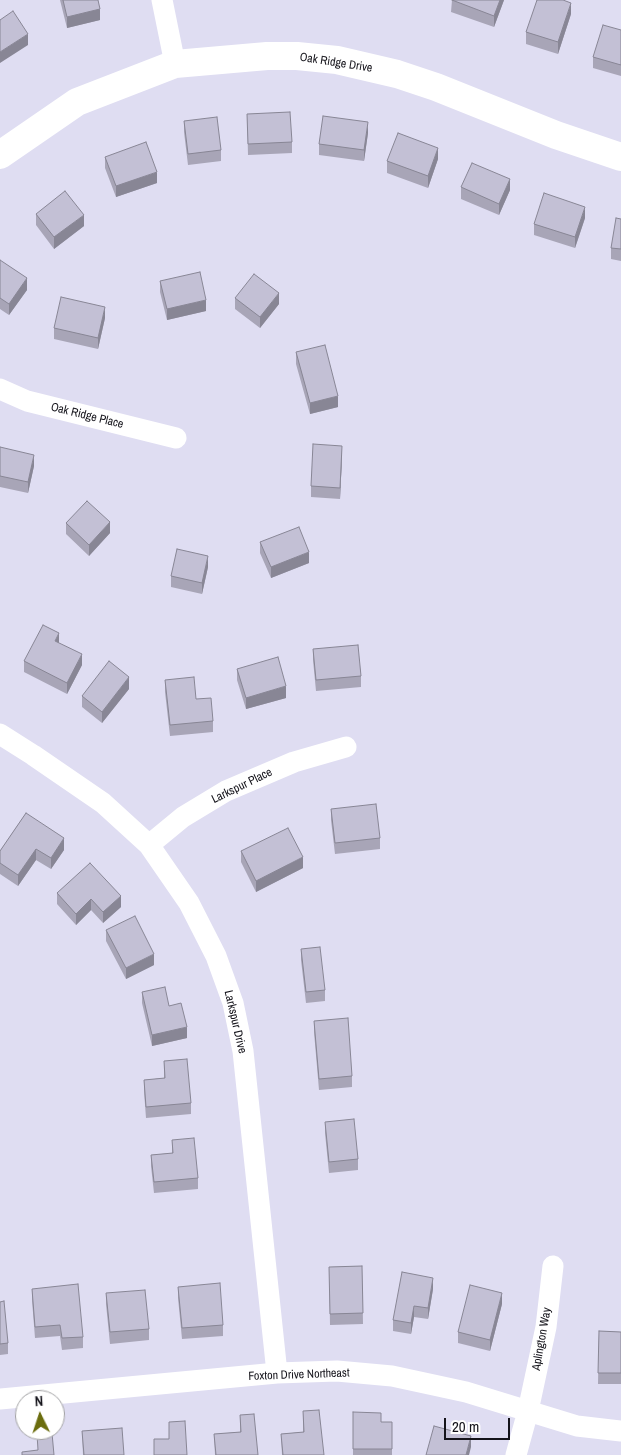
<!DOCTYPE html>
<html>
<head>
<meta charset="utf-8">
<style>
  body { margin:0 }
  #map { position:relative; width:621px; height:1455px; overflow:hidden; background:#dfddf2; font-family:"Archivo Narrow",sans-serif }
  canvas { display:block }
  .north { position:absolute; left:15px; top:1390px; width:50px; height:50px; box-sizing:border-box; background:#fff; border:1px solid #a1a1a3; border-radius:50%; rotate:356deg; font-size:14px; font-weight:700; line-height:20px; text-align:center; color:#14131a }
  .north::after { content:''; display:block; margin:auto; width:18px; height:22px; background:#6b6d0e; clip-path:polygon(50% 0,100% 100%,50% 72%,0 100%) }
  .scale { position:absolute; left:444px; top:1418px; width:66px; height:22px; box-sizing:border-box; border:2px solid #14131a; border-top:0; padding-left:6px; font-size:15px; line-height:18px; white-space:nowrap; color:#14131a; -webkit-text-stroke:4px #fff; paint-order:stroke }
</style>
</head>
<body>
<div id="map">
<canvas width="621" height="1455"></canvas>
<div class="north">N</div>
<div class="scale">20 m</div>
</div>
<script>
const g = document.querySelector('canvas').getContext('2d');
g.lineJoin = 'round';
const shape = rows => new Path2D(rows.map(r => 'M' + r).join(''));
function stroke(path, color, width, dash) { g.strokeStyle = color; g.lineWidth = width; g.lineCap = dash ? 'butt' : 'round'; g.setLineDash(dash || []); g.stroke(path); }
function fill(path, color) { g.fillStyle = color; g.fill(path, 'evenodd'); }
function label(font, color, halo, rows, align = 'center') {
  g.font = font + ' "Archivo Narrow",sans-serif'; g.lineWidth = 5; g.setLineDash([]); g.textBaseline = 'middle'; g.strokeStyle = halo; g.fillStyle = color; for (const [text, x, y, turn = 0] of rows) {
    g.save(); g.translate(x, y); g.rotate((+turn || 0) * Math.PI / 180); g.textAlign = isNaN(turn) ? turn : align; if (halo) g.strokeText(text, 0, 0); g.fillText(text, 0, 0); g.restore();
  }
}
stroke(shape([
  [162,0,175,64],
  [0,389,27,401,176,438],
  [0,734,33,755,103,803,149,845,189,903,216,956,233,1003,243,1051,277,1373],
  [149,845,183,817,226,791,294,762,346,747],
  [0,1399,277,1373,337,1371,392,1376,466,1392,577,1426,621,1431],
  [516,1455,528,1411,546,1327,553,1266]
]), '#fff', 21);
stroke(shape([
  [0,155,77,102,175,64,267,56,297,56,337,60,397,74,436,87,556,135,621,157]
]), '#fff', 28);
fill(shape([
  [60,0,98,0,100,20,67,28],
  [452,0,504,0,494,27,451,12],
  [571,14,558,54,526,44,526,32],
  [621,30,621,76,593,68,593,57],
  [247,114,292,142,292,153,248,155],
  [184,121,221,150,221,161,188,165,184,132],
  [368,133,364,161,319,155,319,144],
  [105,157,157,183,116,197,105,168],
  [438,159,428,188,387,173,387,161],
  [461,187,510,190,499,215,461,199],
  [36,214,84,226,54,249,36,225],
  [585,218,575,248,534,235,534,224],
  [621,219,621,261,611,259,611,248],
  [0,260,27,290,9,315,0,309],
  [160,281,206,311,167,320,160,292],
  [235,298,279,304,260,328,235,309],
  [105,318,98,349,54,339,54,328],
  [296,352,338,407,310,414,296,364],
  [0,447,34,466,28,493,0,487],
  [342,457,340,499,311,497,311,486],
  [66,523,110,533,89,556,66,534],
  [260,542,309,563,271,578,260,553],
  [208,567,202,594,171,587,171,576],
  [59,643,82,665,67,694,24,672,24,661],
  [313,649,361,676,361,687,316,691,313,660],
  [237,669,286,698,246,709,237,680],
  [165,680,213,721,213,732,170,736,165,692],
  [129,689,102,723,82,707,82,696],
  [331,809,380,838,380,849,335,854,331,820],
  [26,813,64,850,51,869,36,860,18,886,0,874,0,851],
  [241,851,303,868,256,892,241,862],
  [57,893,121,896,121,907,103,923,91,910,76,925,57,904],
  [106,930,154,965,126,979,106,941],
  [301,949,325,990,325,1001,306,1003,301,960],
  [142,992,169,1006,187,1038,152,1046,142,1003],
  [314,1021,352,1076,352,1087,319,1090,314,1032],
  [164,1061,191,1103,191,1114,146,1118,144,1091,144,1080,164,1078],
  [325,1122,358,1159,358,1170,329,1173,325,1133],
  [172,1140,198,1178,198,1189,154,1193,151,1166,151,1155,172,1153],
  [362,1266,363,1324,330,1325,329,1267],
  [178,1287,223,1325,223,1336,182,1339,178,1298],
  [32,1289,83,1337,83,1348,62,1350,60,1336,35,1338,32,1300],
  [433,1289,428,1319,414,1317,411,1334,393,1331,393,1320],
  [106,1293,149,1329,149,1340,110,1344,106,1304],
  [0,1302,8,1343,8,1354,0,1355],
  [502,1304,490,1351,458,1343,458,1332],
  [599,1331,621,1332,621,1384,598,1384],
  [303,1411,324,1455,282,1455,281,1434,303,1432],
  [353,1412,381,1422,392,1422,392,1455,353,1455],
  [240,1415,258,1455,215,1455,214,1434,240,1432],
  [82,1431,124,1455,83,1455]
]), '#a8a5b7');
fill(shape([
  [500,0,504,0,494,27,494,16],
  [571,3,571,14,558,54,558,42],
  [100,9,100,20,67,28,67,17],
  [28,34,28,45,0,63,0,52],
  [368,122,368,133,364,161,364,150],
  [438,148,438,159,428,188,428,176],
  [157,172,157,183,116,197,116,186],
  [510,179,510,190,499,215,499,204],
  [585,207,585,218,575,248,575,237],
  [84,215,84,226,54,249,54,237],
  [27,278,27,290,9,315,9,304],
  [279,293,279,304,260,328,260,317],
  [206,300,206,311,167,320,167,309],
  [105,307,105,318,98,349,98,338],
  [338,396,338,407,310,414,310,403],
  [342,446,342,457,340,499,340,488],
  [34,455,34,466,28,493,28,482],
  [110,522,110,533,89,556,89,545],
  [309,552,309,563,271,578,271,567],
  [208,556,208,567,202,594,202,583],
  [59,633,59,644,55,641],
  [82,654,82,665,67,694,67,683],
  [129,677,129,689,102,723,102,712],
  [286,686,286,698,246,709,246,698],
  [64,838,64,850,51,869,51,858],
  [36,849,36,860,18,886,18,875],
  [303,857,303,868,256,892,256,881],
  [121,896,121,907,103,923,103,912],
  [91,899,91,910,76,925,76,914],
  [154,954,154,965,126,979,126,968],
  [187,1027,187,1038,152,1046,152,1035],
  [433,1278,433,1289,428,1319,428,1308],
  [502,1293,502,1304,490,1351,490,1340],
  [414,1306,414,1317,411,1334,411,1323],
  [471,1436,471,1447,469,1455,466,1455]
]), '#888695');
const building = shape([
  [63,0,98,0,100,9,67,17,63,0],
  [452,0,500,0,494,16,452,0],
  [537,0,563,0,571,3,558,42,526,32,537,0],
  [13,11,28,34,0,52,0,20,13,11],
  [603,25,621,30,621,65,593,57,603,25],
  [290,112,292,142,248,144,247,114,290,112],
  [323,116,368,122,364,150,319,144,323,116],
  [217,117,221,150,188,154,184,121,217,117],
  [398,133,438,148,428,176,387,161,398,133],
  [146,142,157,172,116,186,105,157,146,142],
  [472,163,510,179,499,204,461,187,472,163],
  [65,191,84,215,54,237,36,214,65,191],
  [544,193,585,207,575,237,534,224,544,193],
  [616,218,621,219,621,249,611,248,616,218],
  [0,260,27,278,9,304,0,298,0,260],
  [200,272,206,300,167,309,160,281,200,272],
  [254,274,279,293,260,317,235,298,254,274],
  [61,297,105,307,98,338,54,328,61,297],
  [325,345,338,396,310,403,296,352,325,345],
  [313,444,342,446,340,488,311,486,313,444],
  [0,447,34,455,28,482,0,476,0,447],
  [87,501,110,522,89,545,66,523,87,501],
  [299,527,309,552,271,567,260,542,299,527],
  [177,549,208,556,202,583,171,576,177,549],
  [43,625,59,633,55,641,82,654,67,683,24,661,43,625],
  [358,645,361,676,316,680,313,649,358,645],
  [278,657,286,686,246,698,237,669,278,657],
  [109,661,129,677,102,712,82,696,109,661],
  [194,677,196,699,211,698,213,721,170,725,165,680,194,677],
  [376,804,380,838,335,843,331,809,376,804],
  [26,813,64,838,51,858,36,849,18,875,0,863,0,851,26,813],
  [288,828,303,857,256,881,241,851,288,828],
  [90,863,121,896,103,912,91,899,76,914,57,893,90,863],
  [135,916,154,954,126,968,106,930,135,916],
  [320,947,325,990,306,992,301,949,320,947],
  [165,987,169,1006,181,1003,187,1027,152,1035,142,992,165,987],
  [348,1018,352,1076,319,1079,314,1021,348,1018],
  [187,1059,191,1103,146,1107,144,1080,165,1078,164,1061,187,1059],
  [354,1119,358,1159,329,1162,325,1122,354,1119],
  [194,1138,198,1178,154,1182,151,1155,173,1153,172,1140,194,1138],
  [362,1266,363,1313,330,1314,329,1267,362,1266],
  [402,1272,433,1278,428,1308,414,1306,411,1323,393,1320,402,1272],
  [220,1283,223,1325,182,1328,178,1287,220,1283],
  [78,1284,83,1337,62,1338,60,1325,35,1327,32,1289,78,1284],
  [470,1285,502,1293,490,1340,458,1332,470,1285],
  [145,1290,149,1329,110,1332,106,1293,145,1290],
  [4,1301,8,1343,0,1344,0,1302,4,1301],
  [599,1331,621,1332,621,1373,598,1373,599,1331],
  [319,1410,324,1455,283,1455,281,1434,304,1432,303,1411,319,1410],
  [353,1412,381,1413,381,1422,392,1422,392,1449,353,1449,353,1412],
  [254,1414,258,1455,216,1455,214,1434,241,1432,240,1415,254,1414],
  [185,1421,187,1455,154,1455,154,1439,169,1439,169,1422,185,1421],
  [434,1426,471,1436,466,1455,426,1455,434,1426],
  [122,1428,124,1455,84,1455,82,1431,122,1428],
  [52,1433,54,1455,22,1455,22,1452,38,1450,37,1434,52,1433]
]);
fill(building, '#c3c0d5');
stroke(building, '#888695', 1);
label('12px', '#14131a', '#fff', [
  ["Oak Ridge Drive",336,63,9],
  ["Oak Ridge Place",87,416,14],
  ["Larkspur Place",242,786,-26],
  ["Larkspur Drive",235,1022,77],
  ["Aplington Way",542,1339,-80],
  ["Foxton Drive Northeast",299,1375,-2]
]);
</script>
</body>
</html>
